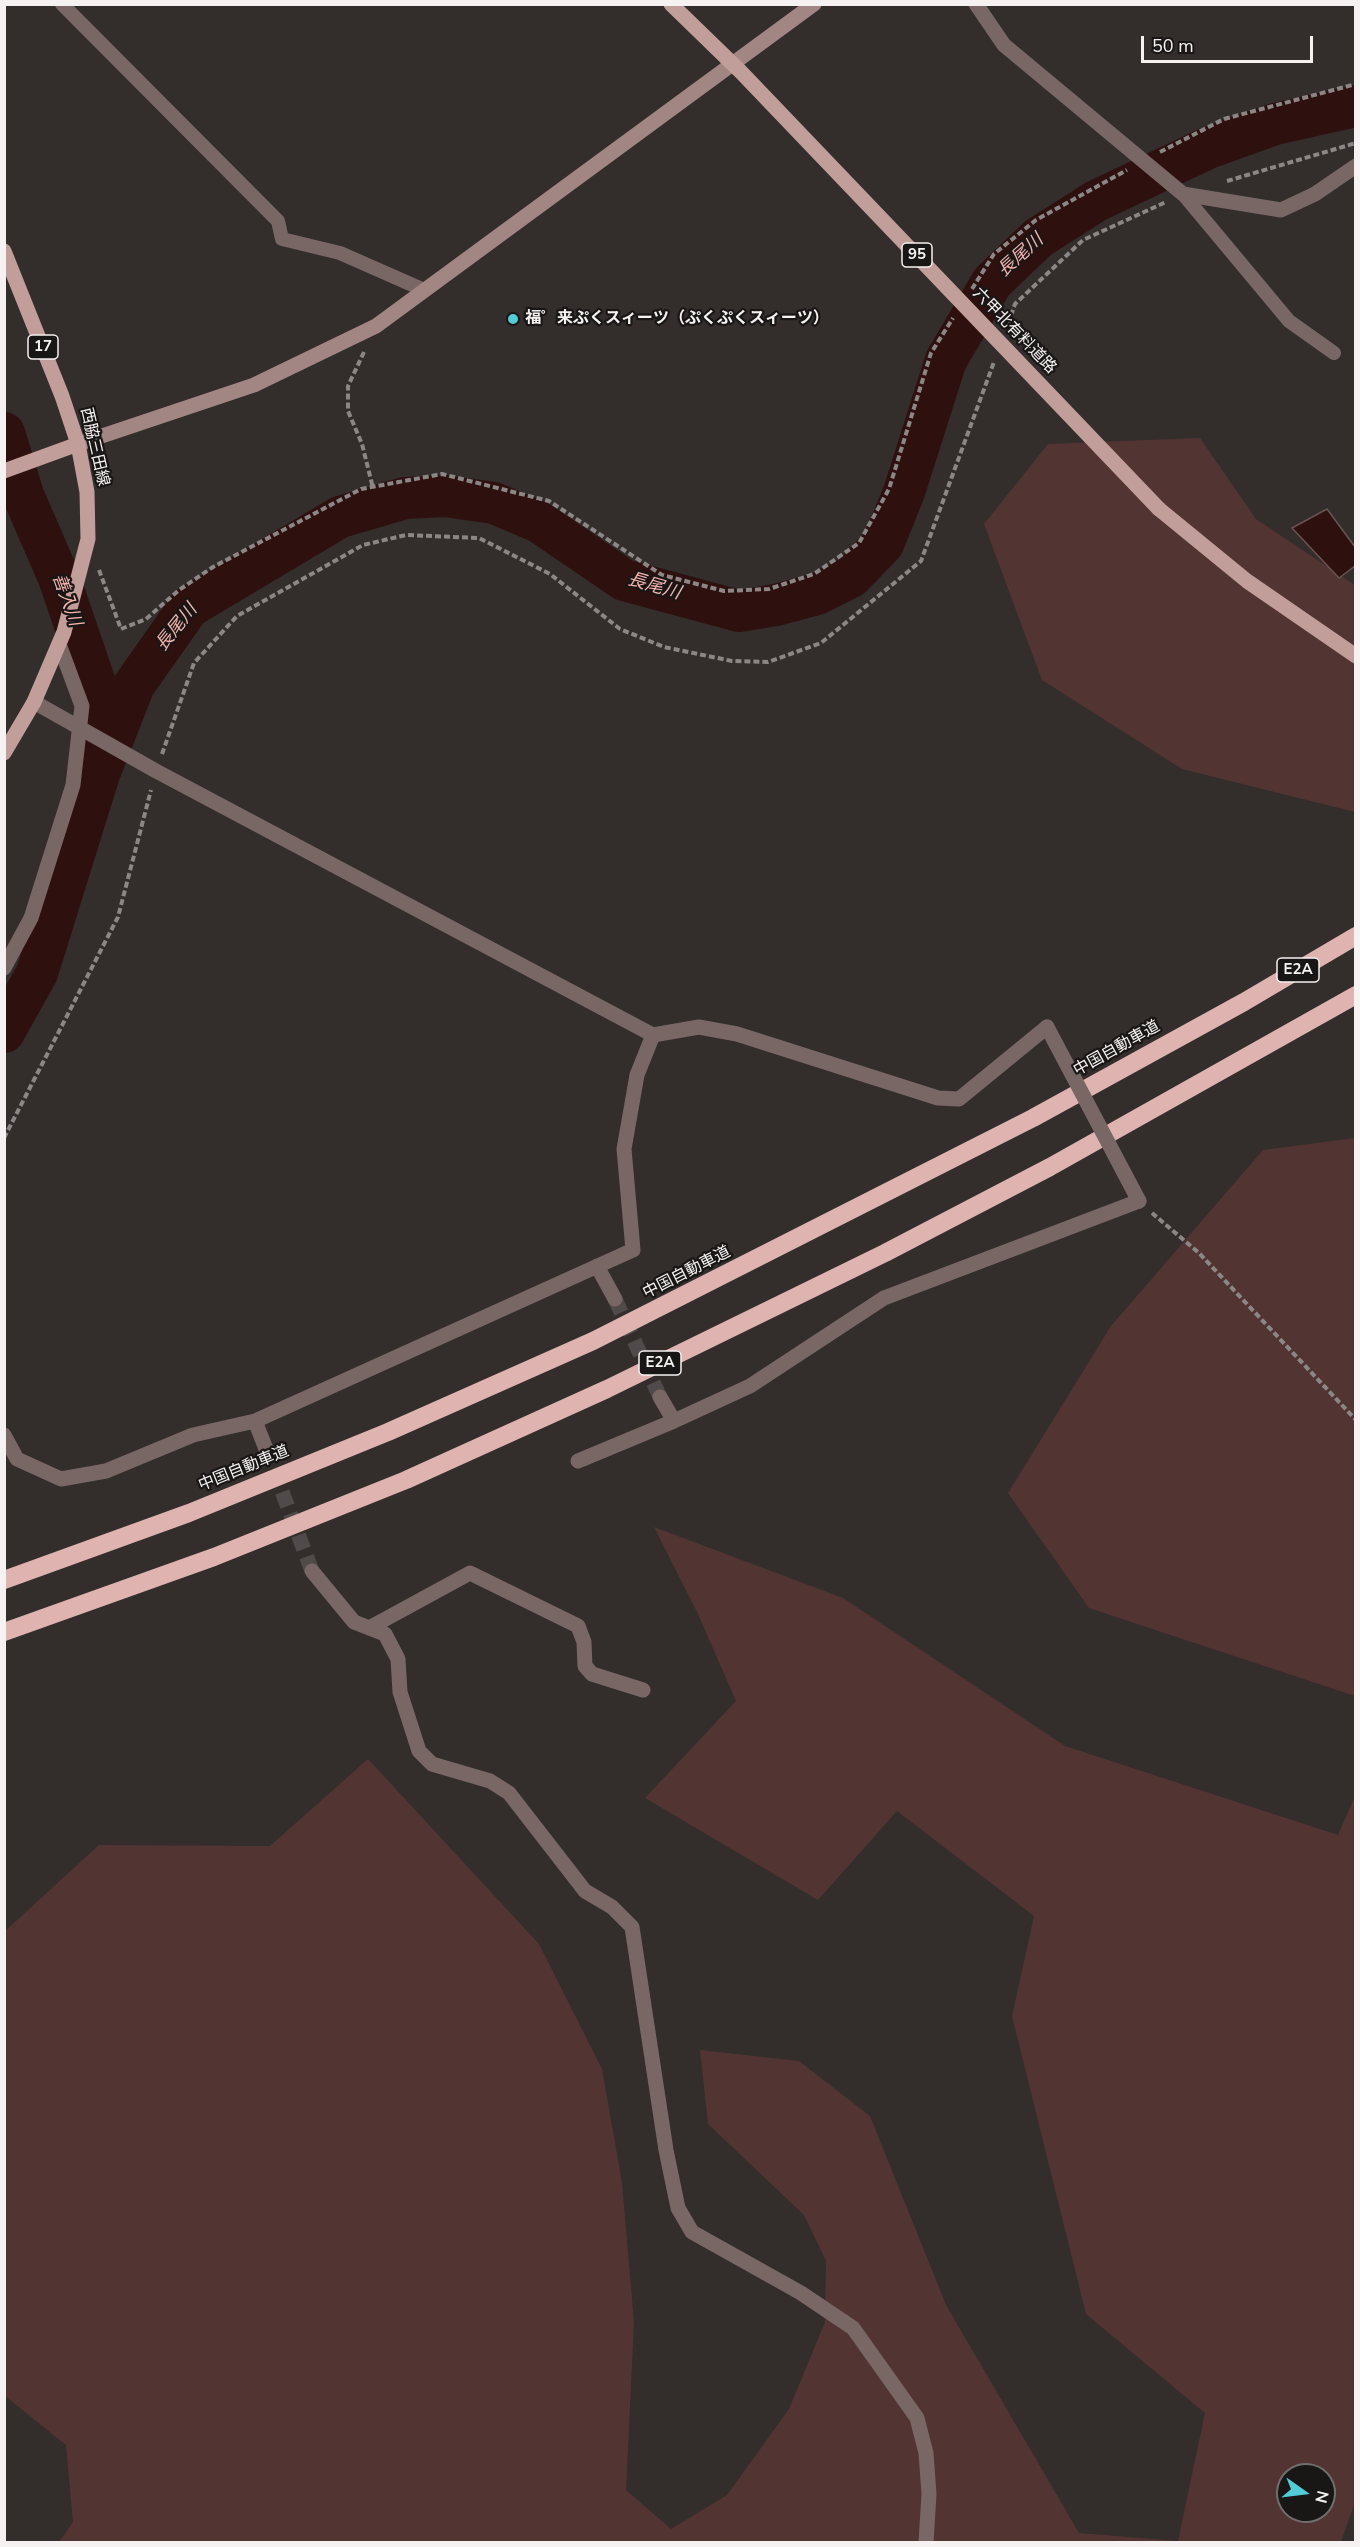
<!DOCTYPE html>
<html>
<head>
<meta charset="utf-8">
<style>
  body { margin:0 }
  #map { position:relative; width:1360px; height:2547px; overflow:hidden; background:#332d2c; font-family:"Nunito Sans",sans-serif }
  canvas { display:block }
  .frame { position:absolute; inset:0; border:6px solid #f6f2f2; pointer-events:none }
  .north { position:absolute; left:1276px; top:2463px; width:60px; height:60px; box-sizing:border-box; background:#191616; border:2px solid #716e6e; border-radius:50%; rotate:104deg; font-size:16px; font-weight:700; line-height:24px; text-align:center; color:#f6f2f2 }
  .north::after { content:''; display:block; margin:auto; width:21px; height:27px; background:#52ccd6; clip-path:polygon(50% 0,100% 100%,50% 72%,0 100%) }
  .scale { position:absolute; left:1141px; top:36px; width:172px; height:27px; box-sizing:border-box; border:3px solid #f6f2f2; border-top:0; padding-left:8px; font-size:18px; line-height:21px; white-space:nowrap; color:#f6f2f2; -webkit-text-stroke:4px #191616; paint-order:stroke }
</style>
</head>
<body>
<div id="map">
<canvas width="1360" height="2547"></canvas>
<div class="frame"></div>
<div class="north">N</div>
<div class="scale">50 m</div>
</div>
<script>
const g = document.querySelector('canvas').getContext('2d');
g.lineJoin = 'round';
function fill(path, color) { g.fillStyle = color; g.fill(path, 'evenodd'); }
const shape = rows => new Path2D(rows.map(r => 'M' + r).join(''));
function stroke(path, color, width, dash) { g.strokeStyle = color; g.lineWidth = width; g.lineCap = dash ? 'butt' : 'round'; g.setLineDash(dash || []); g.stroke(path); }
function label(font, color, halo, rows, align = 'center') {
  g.font = font + ' "Nunito Sans","Noto Sans JP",sans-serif'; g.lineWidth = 4.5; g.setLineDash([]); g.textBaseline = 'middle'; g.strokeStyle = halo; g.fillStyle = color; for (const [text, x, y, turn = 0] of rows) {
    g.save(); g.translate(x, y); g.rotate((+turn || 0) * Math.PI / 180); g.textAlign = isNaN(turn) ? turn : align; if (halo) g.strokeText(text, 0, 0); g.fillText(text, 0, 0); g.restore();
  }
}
fill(shape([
  [1200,438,1256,519,1355,585,1355,812,1182,769,1042,680,984,524,1048,444],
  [1355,1138,1356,1138,1355,1696,1089,1608,1008,1493,1111,1326,1263,1150],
  [654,1527,843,1598,1065,1746,1338,1835,1355,1796,1356,2499,1341,2542,59,2542,73,2522,66,2445,5,2396,4,1932,99,1845,270,1846,368,1759,539,1944,602,2069,622,2183,634,2322,626,2490,671,2529,727,2495,789,2409,825,2322,826,2261,804,2215,708,2124,700,2050,799,2061,870,2116,946,2305,1079,2533,1178,2541,1205,2413,1086,2314,1012,2016,1034,1916,897,1811,818,1900,645,1798,736,1701,698,1614],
  [1288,2475,1324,2475,1324,2511,1288,2511]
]), '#523533');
const water = shape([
  [1327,509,1355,547,1355,566,1339,578,1292,528,1327,509]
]);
fill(water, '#2e100f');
stroke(water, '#6a5453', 1.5);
stroke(shape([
  [4,433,23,495,59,578,95,683,98,758],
  [4,1032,37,973,99,774,134,685,189,607,340,517,405,498,445,496,494,503,539,522,624,580,739,611,776,605,817,594,851,577,883,544,904,492,946,360,992,282,1038,238,1096,201,1208,148,1275,124,1356,106]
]), '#2e100f', 42);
stroke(shape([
  [615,1299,660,1397],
  [266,1449,312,1571]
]), '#504b4a', 15, [15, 8]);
stroke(shape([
  [1160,152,1224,119,1356,84],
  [1227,181,1356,143],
  [972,289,994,254,1036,220,1127,170],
  [1008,324,1015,304,1083,240,1166,202],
  [364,352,348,386,348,411,362,444,373,488],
  [99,570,121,629,146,619,179,590,213,567,361,489,442,474,549,501,662,575,724,591,769,589,814,574,859,543,889,489,931,353,953,318],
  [162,754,194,663,237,616,363,545,406,535,479,538,550,574,620,629,664,647,732,661,768,662,821,643,921,561,994,362],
  [4,1138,118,917,151,790],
  [1152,1213,1199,1253,1356,1420]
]), '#8c8787', 4, [6, 3]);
stroke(shape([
  [62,4,278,221,282,239,340,253,424,290],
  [1183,194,1289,321,1334,353]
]), '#786765', 14);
stroke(shape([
  [976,4,1004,45,1183,194,1281,210,1315,194,1356,166],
  [34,702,156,771,653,1035],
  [4,968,31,918,73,785,82,706,59,644],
  [597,1266,615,1299],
  [660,1397,674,1421,750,1386,884,1298,1139,1201],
  [255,1421,266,1449],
  [4,1435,17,1459,61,1479,106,1471,193,1435,255,1421,633,1250,624,1149,637,1075,653,1035,699,1027,737,1034,938,1098,959,1099,1047,1027],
  [578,1461,674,1421],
  [312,1571,354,1622,385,1634,398,1659,400,1692,419,1751,432,1764,490,1781,509,1793,585,1891,612,1907,632,1927,666,2150,678,2208,692,2232,801,2293,853,2328,917,2418,926,2453,929,2494,926,2542],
  [369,1628,470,1573,578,1626,584,1642,585,1666,592,1674,643,1690]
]), '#786765', 15);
stroke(shape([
  [78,444,254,385,376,326,814,4]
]), '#a28684', 15);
stroke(shape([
  [4,251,62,396,78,444,87,492,88,539,64,632,34,702,4,753],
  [4,471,78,444],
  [1159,509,1247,581,1356,656]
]), '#c29e9b', 15);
stroke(shape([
  [4,1580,189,1513,388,1432,593,1341,1033,1118,1244,1002,1356,936],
  [4,1632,214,1557,406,1480,607,1389,885,1253,1050,1167,1356,995]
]), '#dfb4b0', 18);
stroke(shape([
  [1047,1027,1139,1201]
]), '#786765', 15);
stroke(shape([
  [671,4,741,72,1159,509]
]), '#c29e9b', 15);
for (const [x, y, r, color] of [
  [513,319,6,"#52ccd6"]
]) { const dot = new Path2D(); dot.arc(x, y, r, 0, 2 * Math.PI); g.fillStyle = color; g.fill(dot); stroke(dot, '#191616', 2); }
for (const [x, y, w] of [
  [917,255,30],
  [43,347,30],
  [1298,970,42],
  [660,1363,42]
]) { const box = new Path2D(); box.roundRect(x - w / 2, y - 12, w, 24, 4.5); g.fillStyle = '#191616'; g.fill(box); stroke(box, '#f6f2f2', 1.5); }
label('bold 15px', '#f6f2f2', null, [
  ["95",917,255],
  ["17",43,347],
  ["E2A",1298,970],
  ["E2A",660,1363]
]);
label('bold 16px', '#f6f2f2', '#191616', [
  ["福゜来ぷくスィーツ（ぷくぷくスィーツ）",525,319]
], 'left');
label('16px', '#f6f2f2', '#191616', [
  ["六甲北有料道路",1014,331,46],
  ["西脇三田線",94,447,77],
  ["中国自動車道",1117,1049,-29],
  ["中国自動車道",687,1273,-27],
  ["中国自動車道",244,1469,-22]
]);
label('italic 18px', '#f7b3ae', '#191616', [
  ["長尾川",1021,256,-42],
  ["長尾川",654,587,16],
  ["善入川",66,600,70],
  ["長尾川",177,628,-51]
]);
</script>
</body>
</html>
